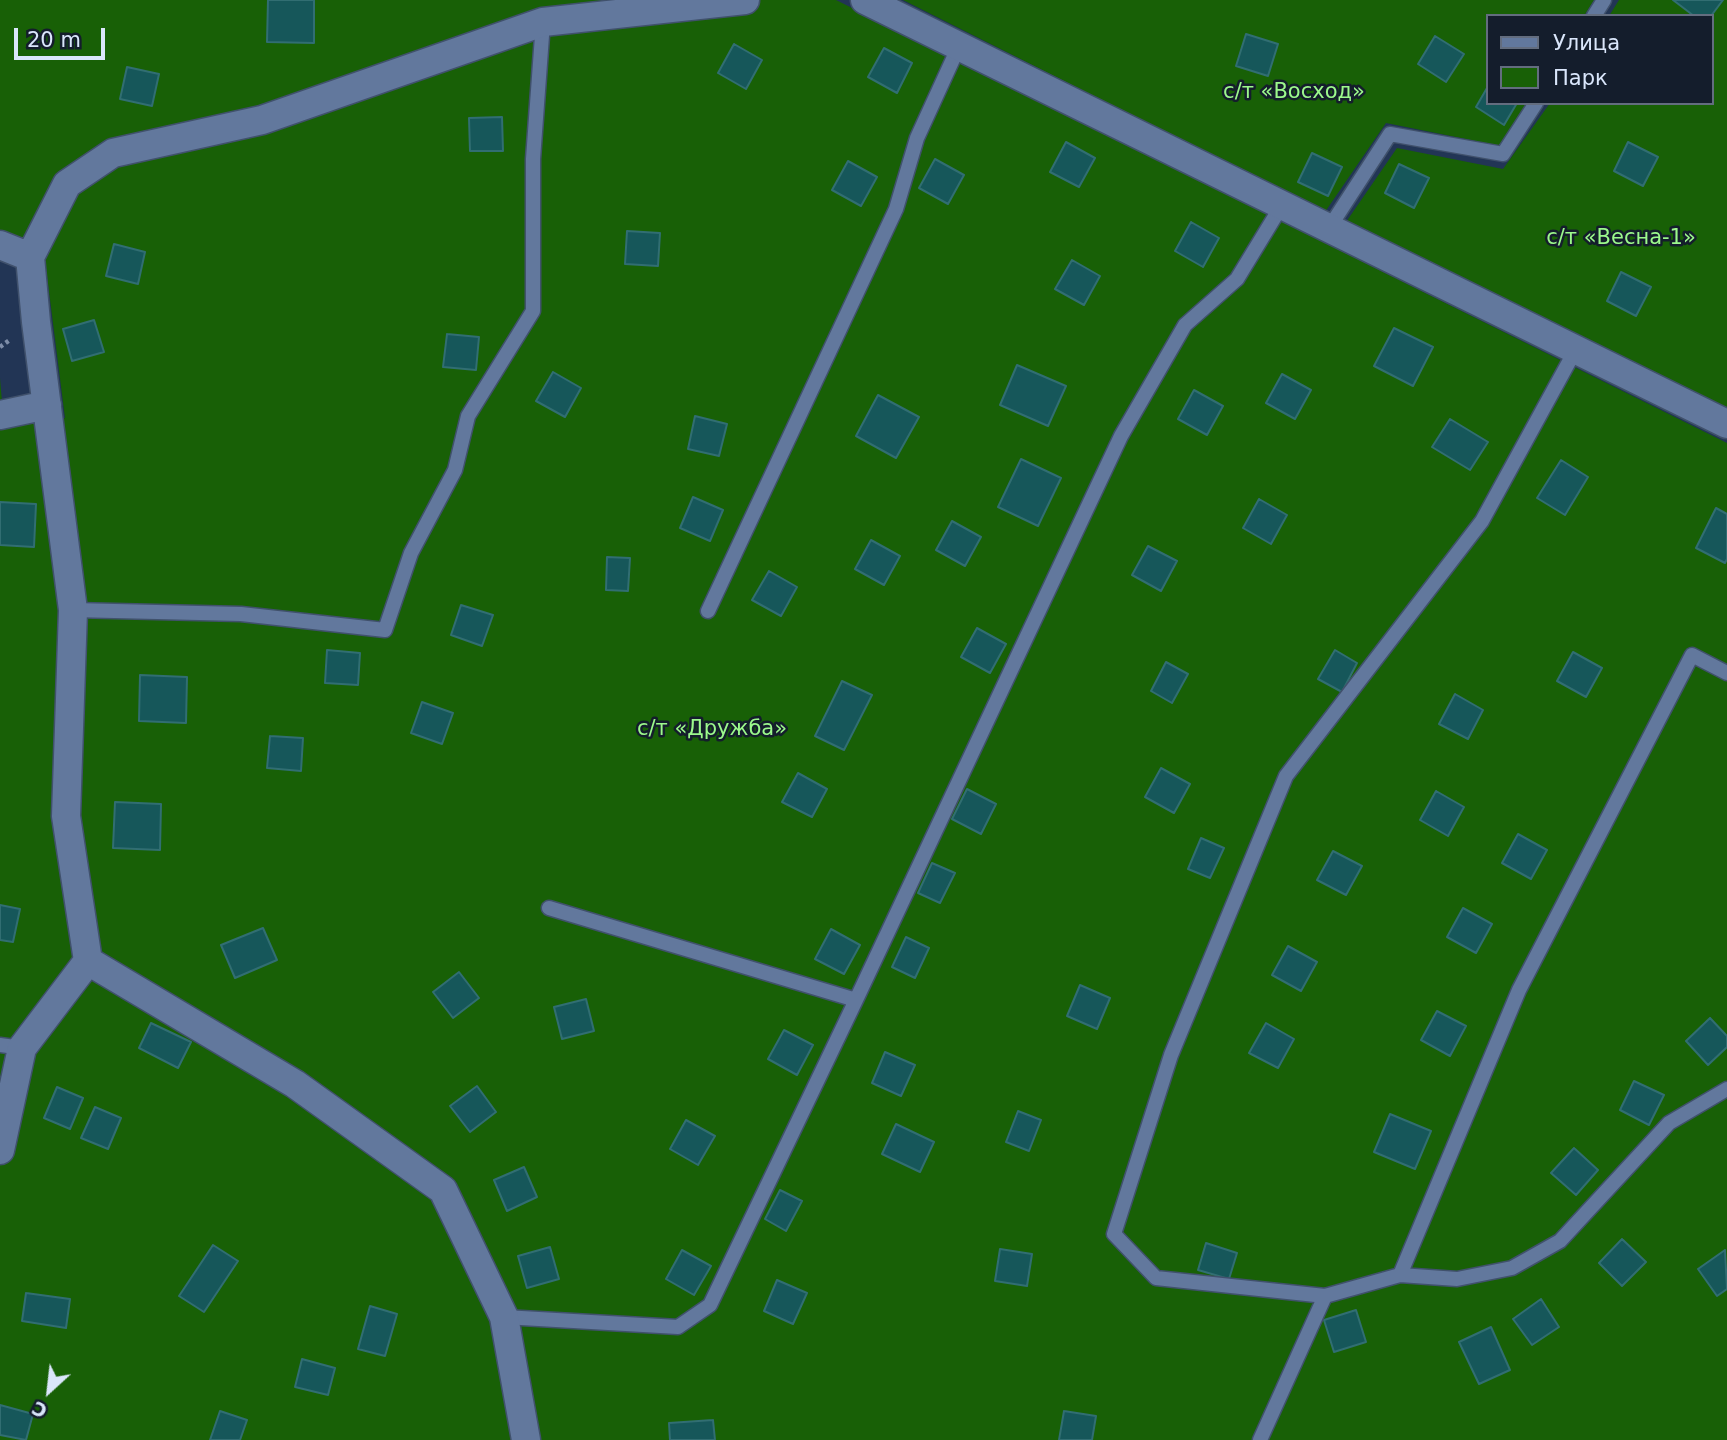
<!DOCTYPE html>
<html>
<head>
<meta charset="utf-8">
<style>
  body { margin:0 }
  #map { position:relative; width:1727px; height:1440px; overflow:hidden; background:#223555; font-family:"DejaVu Sans",sans-serif }
  canvas { display:block }
  .legend { position:absolute; left:1486px; top:14px; width:228px; height:91px; box-sizing:border-box; background:#141d2c; border:2px solid #636d7f; margin:0; padding:9px 12px; list-style:none; font-size:21px; color:#dae6fb }
  .legend li { display:flex; align-items:center; gap:14px; height:35px }
  .legend b { width:35px; border:2px solid #636d7f }
  .north { position:absolute; left:14px; top:1356px; width:70px; height:70px; -webkit-text-stroke:5px #141d2c; paint-order:stroke; rotate:207deg; font-size:19px; font-weight:700; line-height:28px; text-align:center; color:#dae6fb }
  .north::after { content:''; display:block; margin:auto; width:24px; height:32px; background:#dae6fb; clip-path:polygon(50% 0,100% 100%,50% 72%,0 100%) }
  .scale { position:absolute; left:14px; top:28px; width:91px; height:32px; box-sizing:border-box; border:4px solid #dae6fb; border-top:0; padding-left:9px; font-size:21px; line-height:24px; white-space:nowrap; color:#dae6fb; -webkit-text-stroke:5px #141d2c; paint-order:stroke }
</style>
</head>
<body>
<div id="map">
<canvas width="1727" height="1440"></canvas>
<ul class="legend">
<li><b style="height:9px;background:#62789d"></b>Улица</li>
<li><b style="height:19px;background:#186006"></b>Парк</li>
</ul>
<div class="north">С</div>
<div class="scale">20 m</div>
</div>
<script>
const g = document.querySelector('canvas').getContext('2d');
g.lineJoin = 'round';
function fill(path, color) { g.fillStyle = color; g.fill(path, 'evenodd'); }
const shape = rows => new Path2D(rows.map(r => 'M' + r).join(''));
function stroke(path, color, width, dash) { g.strokeStyle = color; g.lineWidth = width; g.lineCap = dash ? 'butt' : 'round'; g.setLineDash(dash || []); g.stroke(path); }
function label(font, color, halo, rows, align = 'center') {
  g.font = font + ' "DejaVu Sans",sans-serif'; g.lineWidth = 5; g.setLineDash([]); g.textBaseline = 'middle'; g.strokeStyle = halo; g.fillStyle = color; for (const [text, x, y, turn = 0] of rows) {
    g.save(); g.translate(x, y); g.rotate((+turn || 0) * Math.PI / 180); g.textAlign = isNaN(turn) ? turn : align; if (halo) g.strokeText(text, 0, 0); g.fillText(text, 0, 0); g.restore();
  }
}
fill(shape([
  [0,0,836,0,1727,443,1727,1440,0,1440,0,378,4,427,65,418,44,252,0,234],
  [903,0,1594,0,1584,16,1487,16,1487,103,1528,103,1501,146,1386,123,1325,212],
  [1619,0,1727,0,1727,409,1346,222,1397,148,1503,169,1550,103,1711,103,1711,16,1609,16]
]), '#186006');
const building = shape([
  [268,0,314,0,314,43,267,42,268,0],
  [1673,0,1723,0,1711,16,1694,16,1673,0],
  [1246,34,1278,44,1268,76,1236,66,1246,34],
  [1435,36,1464,54,1446,82,1418,64,1435,36],
  [734,44,762,60,746,89,718,73,734,44],
  [884,48,912,63,897,93,868,77,884,48],
  [127,67,159,74,152,106,120,99,127,67],
  [1487,88,1487,103,1517,103,1504,125,1476,107,1487,88],
  [502,117,503,151,470,151,469,118,502,117],
  [1066,142,1095,158,1079,187,1050,172,1066,142],
  [1628,142,1658,157,1643,186,1614,171,1628,142],
  [1312,153,1342,167,1328,196,1298,182,1312,153],
  [935,159,964,175,948,204,919,188,935,159],
  [848,161,877,177,861,206,832,190,848,161],
  [1399,164,1429,178,1414,208,1385,193,1399,164],
  [1191,222,1219,238,1203,267,1175,251,1191,222],
  [627,231,660,233,658,266,625,264,627,231],
  [114,244,145,252,138,284,106,276,114,244],
  [1072,260,1100,276,1084,305,1055,289,1072,260],
  [1621,272,1651,287,1636,316,1607,301,1621,272],
  [94,320,104,352,72,361,63,329,94,320],
  [1394,328,1433,347,1413,386,1374,366,1394,328],
  [447,334,479,337,476,370,443,367,447,334],
  [1017,365,1066,386,1048,426,1000,405,1017,365],
  [553,372,581,388,565,417,536,401,553,372],
  [1282,374,1311,390,1295,419,1266,403,1282,374],
  [1194,390,1223,406,1207,435,1178,419,1194,390],
  [878,395,919,417,896,458,856,436,878,395],
  [695,416,727,424,719,456,688,449,695,416],
  [1450,419,1488,442,1470,470,1432,447,1450,419],
  [1021,459,1061,478,1038,526,998,507,1021,459],
  [1561,460,1588,477,1565,515,1537,498,1561,460],
  [693,497,723,510,710,541,680,528,693,497],
  [1259,499,1287,515,1271,544,1243,528,1259,499],
  [0,502,36,504,34,547,0,545,0,502],
  [1716,508,1727,514,1727,559,1725,563,1696,548,1716,508],
  [952,521,981,537,965,566,936,550,952,521],
  [871,540,900,556,884,585,855,569,871,540],
  [1148,546,1177,561,1161,591,1132,575,1148,546],
  [607,557,630,558,628,591,606,590,607,557],
  [769,571,797,587,781,616,752,600,769,571],
  [461,605,493,615,482,646,451,635,461,605],
  [977,628,1006,644,990,673,961,657,977,628],
  [327,650,360,653,358,685,325,683,327,650],
  [1335,650,1357,663,1342,692,1318,679,1335,650],
  [1573,652,1602,668,1586,697,1557,681,1573,652],
  [1166,662,1188,674,1172,703,1151,691,1166,662],
  [140,675,187,677,186,723,139,721,140,675],
  [842,681,872,695,844,750,815,736,842,681],
  [1455,694,1483,710,1468,739,1439,724,1455,694],
  [422,702,453,713,442,744,411,733,422,702],
  [270,736,303,738,301,771,267,768,270,736],
  [1161,768,1190,784,1174,813,1145,797,1161,768],
  [798,773,827,789,812,817,782,802,798,773],
  [967,789,996,804,981,834,952,819,967,789],
  [1436,791,1464,807,1448,836,1420,820,1436,791],
  [115,802,161,804,160,850,113,848,115,802],
  [1518,834,1547,850,1531,879,1502,863,1518,834],
  [1201,838,1224,848,1210,878,1188,869,1201,838],
  [1333,851,1362,866,1346,895,1317,880,1333,851],
  [932,863,955,873,940,903,918,893,932,863],
  [0,905,20,909,13,942,0,940,0,905],
  [1463,908,1492,924,1476,953,1447,937,1463,908],
  [263,928,277,960,235,978,221,945,263,928],
  [831,929,860,945,844,974,815,959,831,929],
  [906,937,929,948,915,978,892,967,906,937],
  [1288,946,1317,962,1301,991,1272,975,1288,946],
  [459,972,479,998,453,1018,433,992,459,972],
  [1080,985,1110,998,1097,1029,1067,1016,1080,985],
  [586,999,594,1031,562,1039,554,1007,586,999],
  [1437,1011,1466,1026,1450,1056,1421,1040,1437,1011],
  [1710,1018,1727,1036,1727,1047,1708,1065,1686,1041,1710,1018],
  [151,1023,191,1042,178,1068,139,1048,151,1023],
  [1266,1023,1294,1039,1278,1068,1249,1053,1266,1023],
  [784,1030,813,1045,797,1075,768,1059,784,1030],
  [885,1052,915,1065,901,1096,872,1083,885,1052],
  [1634,1081,1664,1095,1649,1125,1620,1110,1634,1081],
  [477,1086,496,1112,470,1132,450,1106,477,1086],
  [57,1087,83,1098,70,1129,44,1118,57,1087],
  [95,1107,121,1118,108,1149,81,1138,95,1107],
  [1018,1111,1041,1120,1029,1151,1006,1142,1018,1111],
  [1390,1114,1431,1131,1415,1169,1374,1152,1390,1114],
  [686,1120,715,1136,698,1165,670,1149,686,1120],
  [896,1124,934,1142,920,1172,882,1154,896,1124],
  [1574,1148,1598,1170,1576,1195,1551,1173,1574,1148],
  [524,1167,537,1197,507,1211,494,1180,524,1167],
  [780,1190,802,1201,786,1231,765,1219,780,1190],
  [1622,1239,1646,1262,1622,1286,1599,1263,1622,1239],
  [1206,1243,1237,1253,1229,1279,1198,1270,1206,1243],
  [213,1245,238,1261,204,1312,179,1296,213,1245],
  [550,1247,559,1279,527,1288,518,1256,550,1247],
  [1000,1249,1032,1254,1027,1286,995,1281,1000,1249],
  [682,1250,711,1266,694,1295,666,1279,682,1250],
  [1725,1250,1727,1289,1717,1296,1698,1269,1725,1250],
  [777,1280,807,1293,793,1324,764,1311,777,1280],
  [26,1293,70,1299,66,1328,22,1321,26,1293],
  [1541,1299,1559,1327,1532,1345,1513,1319,1541,1299],
  [370,1306,397,1314,385,1356,358,1349,370,1306],
  [1356,1310,1366,1342,1334,1352,1324,1320,1356,1310],
  [1491,1327,1510,1370,1479,1384,1459,1342,1491,1327],
  [302,1359,335,1368,328,1395,295,1387,302,1359],
  [0,1405,33,1414,26,1440,0,1435,0,1405],
  [220,1411,247,1420,240,1440,210,1440,220,1411],
  [1064,1411,1096,1416,1092,1440,1059,1440,1064,1411],
  [713,1420,715,1440,670,1440,669,1423,713,1420]
]);
fill(building, '#16575a');
stroke(building, '#316e72', 2);
const lane = shape([
  [1594,16,1604,0],
  [1329,228,1390,134,1503,154,1536,103],
  [1576,349,1482,521,1286,776,1171,1055,1114,1234,1156,1278,1325,1296,1400,1275,1519,990,1692,655,1727,673],
  [73,610,241,614,385,630,411,553,455,470,468,416,533,311,533,159,543,22],
  [708,611,896,209,917,138,959,46],
  [549,908,856,1000],
  [0,1045,22,1048],
  [1400,1275,1457,1279,1512,1268,1560,1241,1669,1123,1727,1089],
  [504,1317,678,1327,710,1305,856,1000,1121,436,1185,325,1237,279,1282,205],
  [1260,1440,1325,1296]
]);
const street = shape([
  [865,0,1727,424],
  [0,245,30,257],
  [0,415,47,405],
  [88,961,295,1084,443,1190,504,1317,526,1440],
  [0,1150,22,1048,88,961,66,816,73,610,36,322,30,257,67,184,113,153,262,120,543,22,745,0]
]);
stroke(lane, '#40516c', 17);
stroke(street, '#40516c', 31);
stroke(shape([
  [0,347,11,339]
]), '#7e8da8', 4.5, [3.5, 3.5]);
stroke(lane, '#62789d', 14);
stroke(street, '#62789d', 28);
label('21px', '#9cf98c', '#141d2c', [
  ["с/т «Восход»",1294,93],
  ["с/т «Весна-1»",1621,239],
  ["с/т «Дружба»",712,730]
]);
</script>
</body>
</html>
